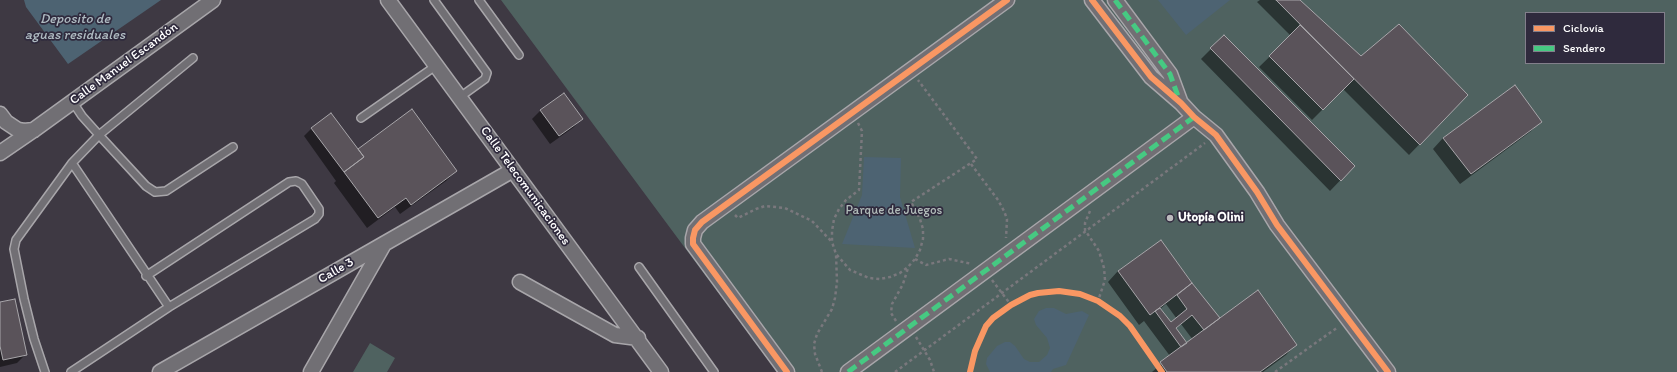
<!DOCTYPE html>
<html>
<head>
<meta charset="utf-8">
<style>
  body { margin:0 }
  #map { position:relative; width:1677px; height:372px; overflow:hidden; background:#3e3943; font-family:Itim,sans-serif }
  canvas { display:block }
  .legend { position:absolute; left:1525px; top:12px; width:140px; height:52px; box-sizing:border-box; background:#2f2a3d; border:1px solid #827f8b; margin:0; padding:5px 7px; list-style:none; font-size:12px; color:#fff }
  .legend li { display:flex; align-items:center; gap:8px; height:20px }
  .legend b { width:20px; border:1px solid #827f8b }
</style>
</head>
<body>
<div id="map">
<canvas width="1677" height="372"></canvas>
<ul class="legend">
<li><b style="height:5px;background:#f99763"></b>Ciclovía</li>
<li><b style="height:5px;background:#46c982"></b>Sendero</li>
</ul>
</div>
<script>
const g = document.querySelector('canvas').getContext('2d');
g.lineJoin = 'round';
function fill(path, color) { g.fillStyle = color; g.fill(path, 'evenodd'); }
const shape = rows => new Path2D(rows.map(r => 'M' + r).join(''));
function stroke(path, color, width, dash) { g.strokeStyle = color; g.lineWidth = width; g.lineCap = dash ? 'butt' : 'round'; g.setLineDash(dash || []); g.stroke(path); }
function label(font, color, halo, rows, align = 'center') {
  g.font = font + ' Itim,sans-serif'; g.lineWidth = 3.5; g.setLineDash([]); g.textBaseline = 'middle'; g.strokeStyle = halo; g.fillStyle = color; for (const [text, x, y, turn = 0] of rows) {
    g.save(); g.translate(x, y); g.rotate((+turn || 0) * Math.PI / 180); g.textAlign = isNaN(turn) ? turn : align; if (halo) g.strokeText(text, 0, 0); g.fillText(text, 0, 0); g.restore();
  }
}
fill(shape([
  [501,0,1677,0,1677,372,777,372],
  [1526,13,1664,13,1664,63,1526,63],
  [370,343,395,358,387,372,353,372]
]), '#4f6260');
fill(shape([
  [24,0,161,0,68,64,26,7],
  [1158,0,1230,0,1186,35],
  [864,157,901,158,900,197,915,248,842,244,862,195],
  [1046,308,1054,308,1066,314,1082,311,1089,315,1066,365,1053,369,1051,372,990,372,986,364,987,358,997,346,1005,342,1010,342,1015,346,1024,359,1030,362,1039,362,1047,355,1050,348,1047,338,1036,325,1034,319,1039,311]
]), '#4d6372');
fill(shape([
  [1260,0,1298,0,1361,58,1467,95,1409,155,1343,89,1312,120,1259,67,1291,36,1257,2],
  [1224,36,1354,166,1330,191,1201,59],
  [1515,86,1540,122,1530,132,1460,184,1433,149,1443,138],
  [564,94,582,118,574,127,550,144,532,119,540,111],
  [312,128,357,150,456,171,446,181,400,214,395,207,367,228,334,183,336,181,304,136],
  [1161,241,1220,320,1296,344,1286,355,1263,372,1152,372,1170,356,1144,321,1139,325,1108,282,1118,271],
  [1166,304,1177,319,1170,324,1160,309],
  [1181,324,1193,340,1187,344,1175,329],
  [0,303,25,355,17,363,0,367]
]), '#0007');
const building = shape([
  [1276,0,1300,0,1361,56,1399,24,1468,95,1420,145,1276,0],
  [1300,25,1354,79,1323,110,1269,56,1300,25],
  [1224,35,1355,166,1341,181,1210,48,1224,35],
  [1515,85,1542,122,1471,174,1443,138,1515,85],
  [564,93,583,119,559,136,540,110,564,93],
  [412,109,457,171,411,205,406,198,378,218,344,172,364,157,358,149,412,109],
  [331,113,364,157,344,172,311,128,331,113],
  [1161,240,1192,283,1150,315,1118,271,1161,240],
  [1192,283,1220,318,1204,330,1192,315,1176,328,1187,343,1181,347,1155,311,1160,308,1171,322,1187,309,1177,295,1192,283],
  [1258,290,1297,345,1260,372,1167,372,1160,362,1258,290],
  [15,299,27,355,3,360,0,346,0,302,15,299]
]);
fill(building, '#5a535a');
stroke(building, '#a8a6aa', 1);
const service = shape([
  [434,0,487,73,485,79,460,97],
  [479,0,519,55],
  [72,101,82,116,99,135,146,186,155,192,166,191,233,147],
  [361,118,437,65],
  [72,163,169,307],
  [639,267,714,372],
  [45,372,34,339,24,299,14,249,16,240,72,163,99,135,193,58],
  [71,372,169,307,315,219,319,214,319,209,302,184,296,181,289,182,146,276]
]);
const minor = shape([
  [388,0,661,372],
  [1092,0,1151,77,1181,103,1194,117,1216,135,1257,192,1277,225,1388,372],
  [1115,0,1170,74,1180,101],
  [0,114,6,122,18,130,24,131,34,130],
  [0,153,35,129,213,0],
  [520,282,615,335,638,338],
  [160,372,513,170],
  [311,372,384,244],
  [787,372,693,244,693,238,695,230,702,222,1007,0],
  [848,372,1194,117]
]);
stroke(service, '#a8a6aa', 10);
stroke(minor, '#a8a6aa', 17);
stroke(shape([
  [858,123,862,131,859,190,846,200,839,209,834,219,832,231,832,242,836,254,850,270,869,278,880,279,890,277,900,273,908,267,915,259,920,250,923,239,923,229,920,219,911,202,977,159,918,80],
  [971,164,998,200,1004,211,1007,219,1006,238],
  [1090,211,1085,223,1085,230,1099,251,1104,268,1105,280,1098,301],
  [735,215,738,218,756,209,765,206,785,208,812,221,832,242],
  [915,259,926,265,949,259,972,264],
  [992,280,1011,305],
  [896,321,891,313,892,304,903,284,908,268],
  [916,337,930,360,934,372],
  [822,372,815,354,814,344,817,334,832,309,835,298,837,282,836,254],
  [895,372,1205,143],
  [1275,372,1338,327]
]), '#7a787d', 2.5, [3, 3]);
stroke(service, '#716f74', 7);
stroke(minor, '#716f74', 14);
stroke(shape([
  [1115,0,1170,74,1179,99],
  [848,372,1194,117]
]), '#46c982', 5, [10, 5]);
stroke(shape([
  [1092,0,1151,77,1181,103,1194,117,1216,135,1257,192,1277,225,1388,372],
  [787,372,693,244,693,238,695,230,702,222,1007,0],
  [970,372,975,351,986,326,993,318,1011,305,1030,295,1038,293,1059,291,1080,294,1098,301,1120,316,1130,326,1162,372]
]), '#f99763', 6);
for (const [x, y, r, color] of [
  [1170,218,4,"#bbbabd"]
]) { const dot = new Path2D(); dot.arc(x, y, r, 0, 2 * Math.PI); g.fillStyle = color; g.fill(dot); stroke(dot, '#2f2a3d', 1.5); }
label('13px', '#fff', '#2f2a3d', [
  ["Calle Manuel Escandón",124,64,-36],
  ["Calle Telecomunicaciones",525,186,54],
  ["Calle 3",336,271,-30]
]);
label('13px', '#b1bbb9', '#2f2a3d', [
  ["Parque de Juegos",894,211]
]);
label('bold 13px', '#fff', '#2f2a3d', [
  ["Utopía Olini",1178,218]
], 'left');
label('italic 14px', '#afbbc2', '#2f2a3d', [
  ["Deposito de",75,19],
  ["aguas residuales",75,35]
]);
</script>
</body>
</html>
